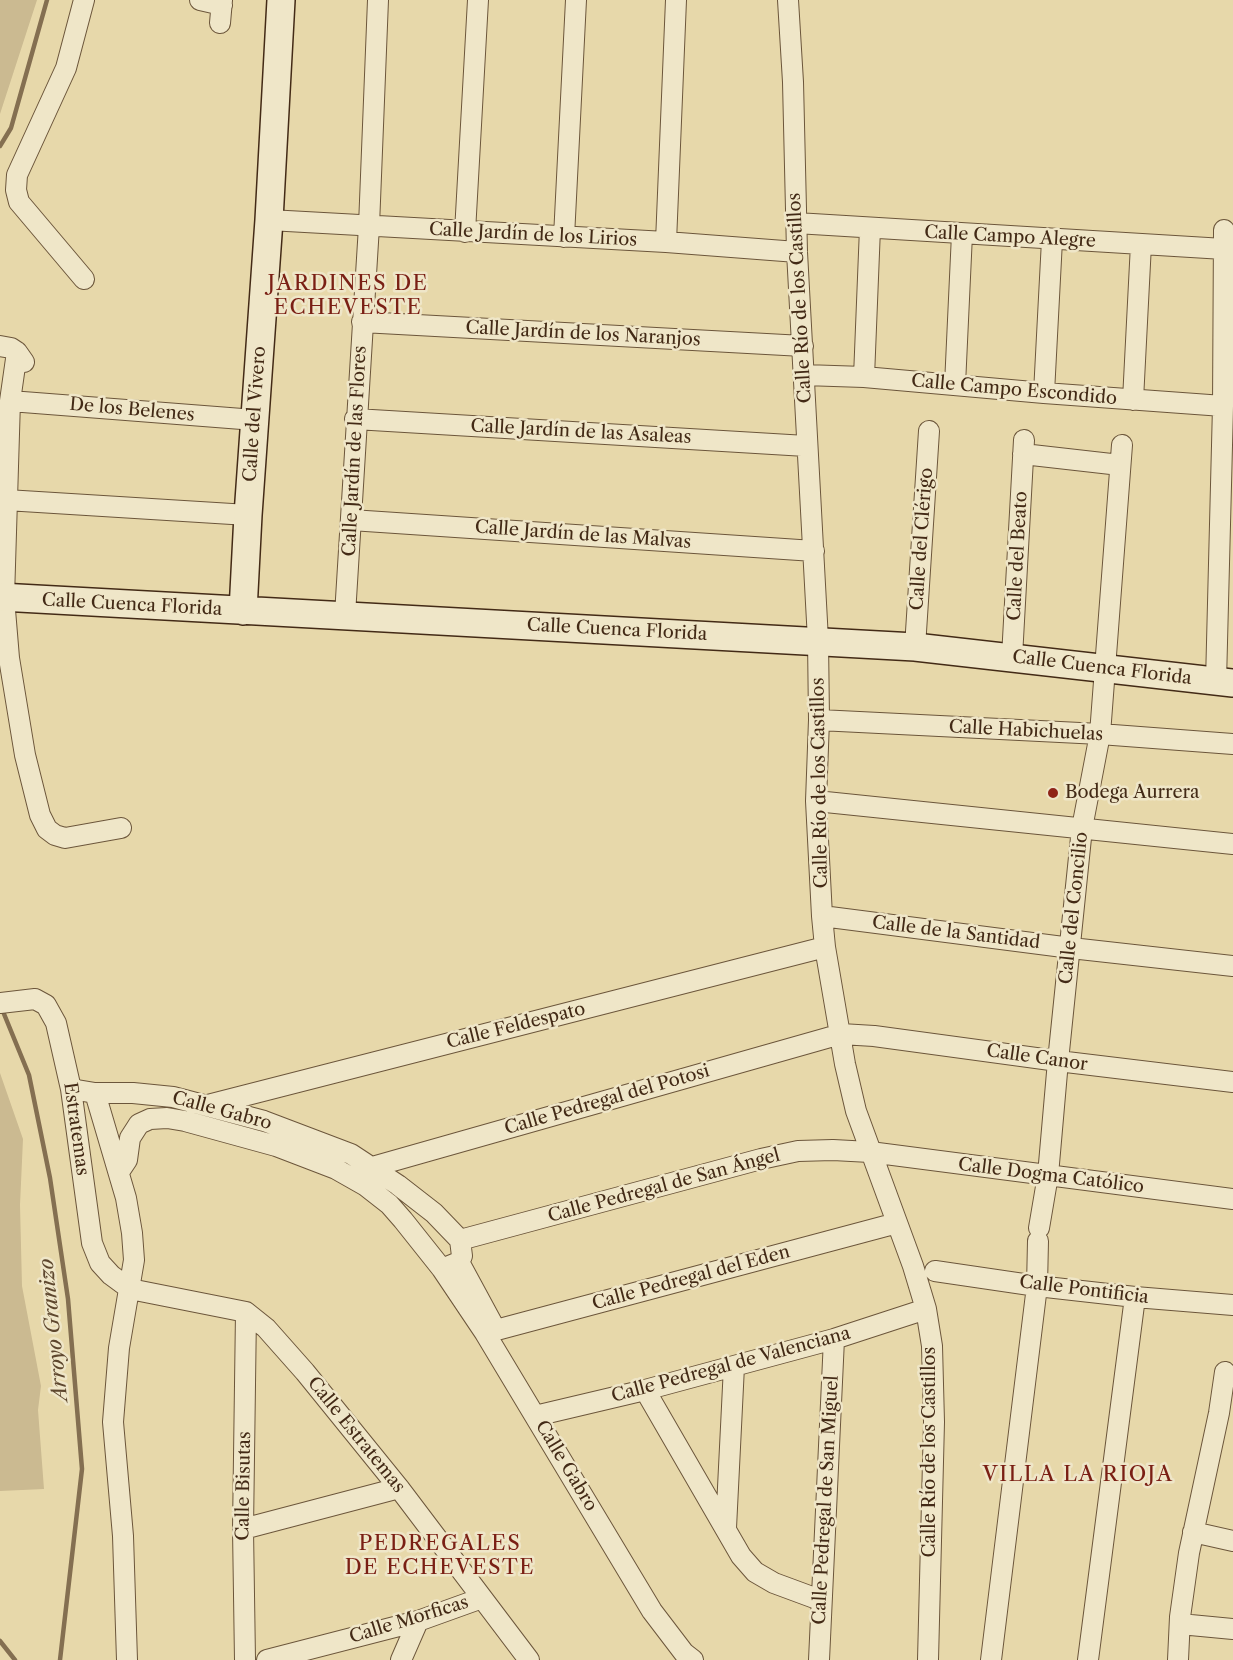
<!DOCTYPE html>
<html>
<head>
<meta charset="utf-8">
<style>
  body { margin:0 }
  canvas { display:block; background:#e7d8aa }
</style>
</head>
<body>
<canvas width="1233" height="1660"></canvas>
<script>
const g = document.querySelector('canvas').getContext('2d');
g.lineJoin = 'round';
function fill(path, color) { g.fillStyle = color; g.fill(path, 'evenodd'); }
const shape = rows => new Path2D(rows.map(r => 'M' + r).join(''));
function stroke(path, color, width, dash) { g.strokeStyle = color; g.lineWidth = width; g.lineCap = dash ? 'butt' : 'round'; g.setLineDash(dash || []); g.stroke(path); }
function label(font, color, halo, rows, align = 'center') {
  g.font = font + ' "Libre Caslon Text",serif'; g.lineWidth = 5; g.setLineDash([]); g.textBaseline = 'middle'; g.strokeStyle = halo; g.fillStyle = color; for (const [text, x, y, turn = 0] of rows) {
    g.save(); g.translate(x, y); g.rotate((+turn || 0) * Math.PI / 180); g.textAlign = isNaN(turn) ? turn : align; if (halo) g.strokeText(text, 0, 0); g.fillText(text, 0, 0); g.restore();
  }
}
fill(shape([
  [0,0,37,0,0,114],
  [0,1073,23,1139,20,1205,22,1286,41,1386,38,1410,44,1489,0,1491]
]), '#cbba91');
stroke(shape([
  [0,146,11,128,47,0],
  [2,1009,29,1075,50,1178,68,1299,82,1469,60,1660],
  [0,1641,15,1660]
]), '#846f51', 4.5);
const street = shape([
  [84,0,66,68,17,175,16,190,19,202,84,279],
  [200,0,222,5],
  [788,0,793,82,797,252,818,640,819,720,816,801,822,916,825,947,845,1064,856,1111,913,1266,926,1309,932,1346,934,1422,928,1660],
  [220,23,222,0],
  [269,220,666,242,797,252],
  [796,223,1224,249],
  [465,232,478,0],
  [564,237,576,0],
  [666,242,676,0],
  [362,322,803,346],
  [0,346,11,348,17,352,24,362],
  [17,352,10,401,4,598,9,658,25,755,40,815,47,829,55,835,65,838,121,828],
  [804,375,864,377,1044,393,1223,406],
  [864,377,870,228],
  [955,385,962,234],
  [1044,393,1052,240],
  [1133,400,1141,244],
  [10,401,255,420],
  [355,419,806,446],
  [1023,454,1120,465],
  [6,500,248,515],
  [351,520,814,551],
  [345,615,369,226,378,0],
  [915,647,929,431],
  [1012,657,1024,440],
  [1216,682,1223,406,1224,230],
  [819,720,1100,734,1233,744],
  [816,801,1233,844],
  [822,916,1071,948,1233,966],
  [0,1003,35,999,46,1005,56,1023,71,1089,92,1243,100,1263,111,1275,130,1289,246,1312,266,1328,305,1372,399,1488,529,1660],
  [71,1089,95,1093,133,1093,173,1097,264,1121,351,1154,398,1185,434,1213,460,1240,462,1256,459,1262,442,1269,403,1220,389,1204,366,1186,336,1169,276,1146,185,1121,167,1118,150,1119,139,1124,130,1138,127,1160,119,1172],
  [95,1093,126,1198,132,1233,134,1260,119,1348,113,1422,123,1536,127,1660],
  [208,1105,825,947],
  [372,1167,841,1034,874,1036,1058,1061,1233,1082],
  [1039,1228,1048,1175,1058,1061,1082,828,1100,734,1122,445],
  [460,1240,761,1159,798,1151,833,1150,870,1152,1233,1199],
  [459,1262,492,1323],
  [442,1269,485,1333,652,1611,684,1653,693,1660],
  [935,1271,1037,1286,1135,1297,1233,1305],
  [485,1333,897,1223],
  [645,1390,741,1556,755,1572,774,1583,820,1600],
  [535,1416,645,1390,834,1339,926,1309],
  [726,1528,734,1366],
  [243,1529,399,1488],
  [1193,1532,1233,1541],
  [1180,1624,1233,1629],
  [245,1660,243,1529,246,1312],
  [267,1660,418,1621,482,1598],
  [401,1660,418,1621],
  [819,1660,834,1339],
  [991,1660,1037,1286,1038,1241],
  [1088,1660,1135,1297],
  [1178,1660,1180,1617,1189,1553,1219,1413,1225,1372]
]);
const secondary = shape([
  [0,597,915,647,1233,683],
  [243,611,248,515,269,220,281,0]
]);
stroke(street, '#6c563b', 22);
stroke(secondary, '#432a16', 30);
stroke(street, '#efe6c8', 20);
stroke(secondary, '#efe6c8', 27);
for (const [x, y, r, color] of [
  [1053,793,6,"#8f2418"]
]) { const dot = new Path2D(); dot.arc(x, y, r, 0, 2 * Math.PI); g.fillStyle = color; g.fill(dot); stroke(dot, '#efe6c8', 2); }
label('18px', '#432a16', '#efe6c8', [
  ["Calle Jardín de los Lirios",533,235,3],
  ["Calle Campo Alegre",1010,237,3],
  ["Calle Río de los Castillos",800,298,-93],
  ["Calle Jardín de los Naranjos",583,334,3],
  ["Calle Campo Escondido",1014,390,5],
  ["De los Belenes",132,410,5],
  ["Calle del Vivero",255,414,-86],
  ["Calle Jardín de las Asaleas",581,432,3],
  ["Calle Jardín de las Flores",355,451,-87],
  ["Calle Jardín de las Malvas",583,535,4],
  ["Calle del Clérigo",922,539,-86],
  ["Calle del Beato",1018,556,-87],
  ["Calle Cuenca Florida",132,605,3],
  ["Calle Cuenca Florida",617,630,3],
  ["Calle Cuenca Florida",1102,668,7],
  ["Calle Habichuelas",1026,731,3],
  ["Calle Río de los Castillos",820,783,-91],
  ["Calle del Concilio",1074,908,-84],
  ["Calle de la Santidad",956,933,7],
  ["Calle Feldespato",516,1026,-14],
  ["Calle Canor",1037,1058,8],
  ["Calle Pedregal del Potosi",607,1100,-16],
  ["Calle Gabro",222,1111,15],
  ["Estratemas",76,1129,82],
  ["Calle Dogma Católico",1051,1176,7],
  ["Calle Pedregal de San Ángel",664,1186,-15],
  ["Calle Pedregal del Eden",691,1278,-15],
  ["Calle Pontificia",1084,1290,7],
  ["Calle Pedregal de Valenciana",731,1365,-15],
  ["Calle Estratemas",356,1435,51],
  ["Calle Río de los Castillos",930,1452,-90],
  ["Calle Gabro",566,1466,59],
  ["Calle Bisutas",244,1486,-89],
  ["Calle Pedregal de San Miguel",826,1500,-87],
  ["Calle Morficas",409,1620,-17]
]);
label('18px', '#432a16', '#efe6c8', [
  ["Bodega Aurrera",1065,793]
], 'left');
label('italic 20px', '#5e472e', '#efe6c8', [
  ["Arroyo Granizo",54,1330,-96]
]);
g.letterSpacing = '1.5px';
label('21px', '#7a1f14', '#efe6c8', [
  ["JARDINES DE",348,284],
  ["ECHEVESTE",348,308],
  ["VILLA LA RIOJA",1078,1475],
  ["PEDREGALES",440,1544],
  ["DE ECHEVESTE",440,1568]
]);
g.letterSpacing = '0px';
</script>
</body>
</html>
